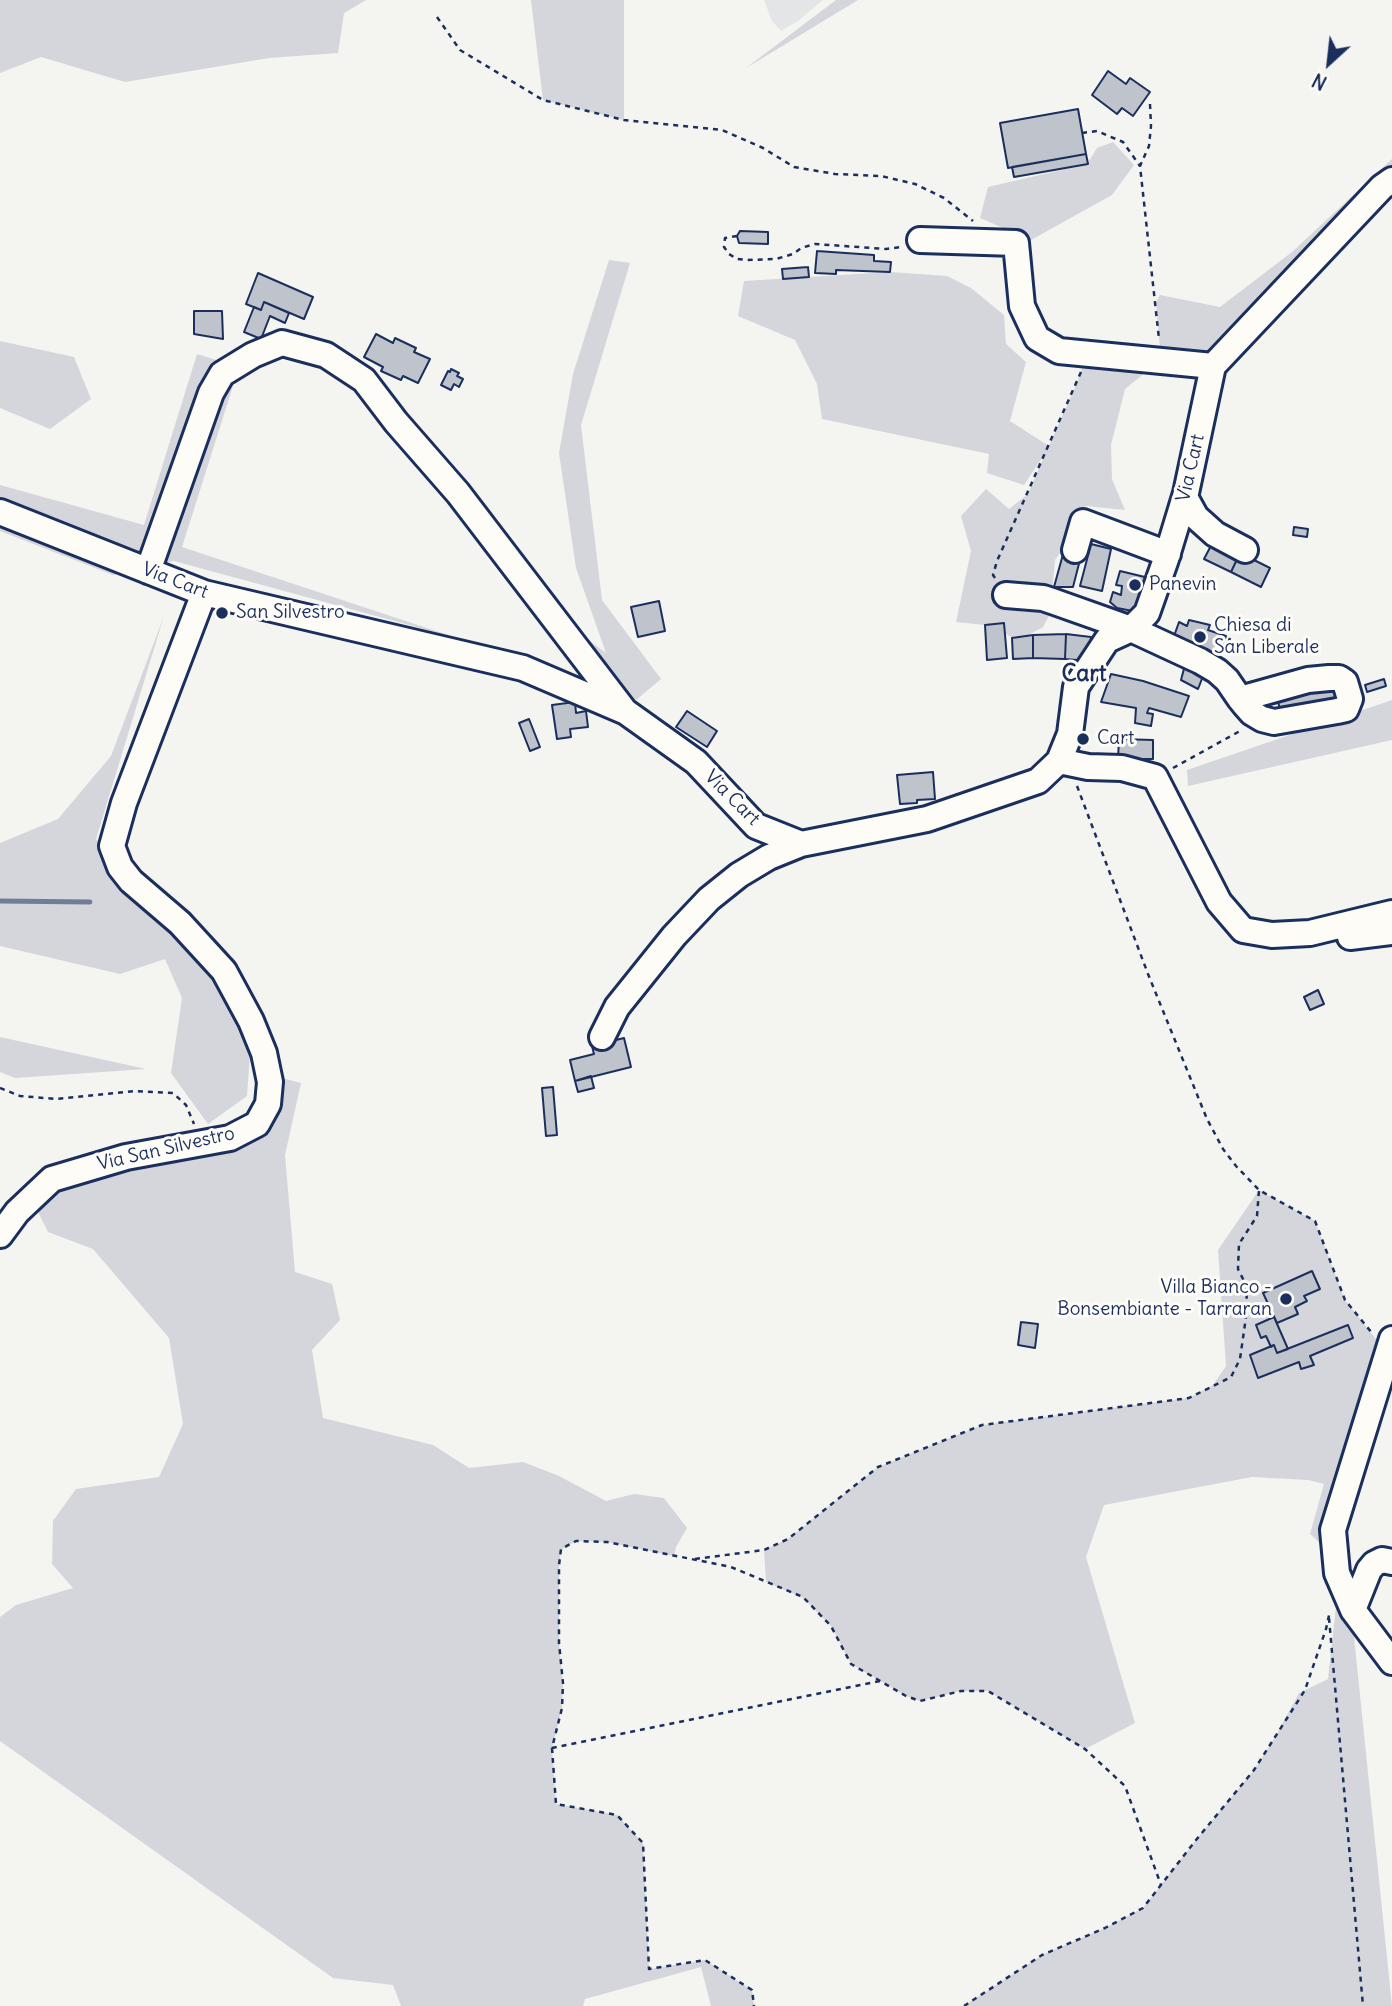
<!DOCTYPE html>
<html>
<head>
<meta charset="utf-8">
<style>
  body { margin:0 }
  #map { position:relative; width:1392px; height:2006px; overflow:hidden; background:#f4f4f1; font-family:Delius,sans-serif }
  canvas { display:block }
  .north { position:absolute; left:1294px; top:28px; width:70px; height:70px; -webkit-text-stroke:5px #fdfcf7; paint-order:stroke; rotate:207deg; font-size:19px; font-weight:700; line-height:28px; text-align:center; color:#1b2f5e }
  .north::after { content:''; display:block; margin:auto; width:24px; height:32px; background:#1b2f5e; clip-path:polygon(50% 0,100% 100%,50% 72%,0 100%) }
</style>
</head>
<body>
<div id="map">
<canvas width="1392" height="2006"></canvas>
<div class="north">N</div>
</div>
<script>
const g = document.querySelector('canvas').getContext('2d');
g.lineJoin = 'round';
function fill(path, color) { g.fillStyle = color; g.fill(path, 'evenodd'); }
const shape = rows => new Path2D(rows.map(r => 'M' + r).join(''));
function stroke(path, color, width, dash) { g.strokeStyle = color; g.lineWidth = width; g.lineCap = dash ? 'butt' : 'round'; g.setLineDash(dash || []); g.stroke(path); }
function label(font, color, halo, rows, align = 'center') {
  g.font = font + ' Delius,sans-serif'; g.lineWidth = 6; g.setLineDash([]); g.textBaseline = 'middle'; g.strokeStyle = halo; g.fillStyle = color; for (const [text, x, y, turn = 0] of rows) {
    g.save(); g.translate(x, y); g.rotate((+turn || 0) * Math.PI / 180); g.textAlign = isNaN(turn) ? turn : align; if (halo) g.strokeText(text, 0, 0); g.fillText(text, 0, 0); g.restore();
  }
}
fill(shape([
  [764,0,823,0,798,21,781,31,772,21]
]), '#e4e5e6');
fill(shape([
  [0,0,366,0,344,13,338,53,269,58,125,82,41,57,0,73],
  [531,0,624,0,624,120,543,100],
  [836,0,858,0,746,68],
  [1113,142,1134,165,1112,195,1031,240,980,218,988,187,1087,164,1097,148],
  [1392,159,1392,197,1371,212,1298,286,1244,351,1161,360,1156,302,1160,295,1220,307,1292,252],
  [609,260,630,263,581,425,602,600,661,679,636,700,586,675,542,605,606,653,576,568,559,453,573,374],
  [890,272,947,276,971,288,1004,315,1006,344,1026,362,1010,421,1049,446,1077,383,1087,353,1150,369,1125,389,1111,445,1112,479,1125,510,1086,506,1080,513,1070,539,1055,560,1050,614,1043,627,1027,636,1012,638,1005,633,1003,623,985,625,956,622,971,551,961,516,986,489,1009,509,1028,494,1046,452,1024,485,987,473,989,454,822,419,817,384,795,340,738,316,744,281],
  [0,341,74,357,91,399,50,429,0,408],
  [197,354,239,367,182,547,457,638,174,561,113,575,0,531,0,485,144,525],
  [164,616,96,839,214,973,250,1053,247,1096,208,1124,171,1073,182,998,165,959,120,974,0,946,0,843,58,819,111,756],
  [1392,700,1392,740,1188,786,1187,770],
  [0,1037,146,1069,15,1078,0,1072],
  [278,1077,301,1083,285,1155,295,1272,332,1284,340,1320,312,1350,323,1418,433,1445,469,1468,523,1462,559,1476,606,1501,634,1494,664,1498,687,1528,676,1547,674,1556,607,1542,576,1541,561,1550,559,1565,559,1643,563,1683,562,1708,552,1748,556,1804,617,1815,643,1843,649,1969,705,1960,752,1990,754,2006,711,2006,701,1967,585,1999,583,2006,401,2006,393,1985,333,1978,0,1741,0,1617,16,1605,73,1588,52,1564,53,1521,76,1489,159,1477,183,1424,169,1338,93,1249,48,1232,35,1206,56,1184,262,1129],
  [1259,1190,1315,1221,1345,1300,1387,1353,1373,1356,1382,1356,1323,1546,1310,1534,1324,1484,1308,1480,1252,1477,1104,1505,1086,1557,1135,1723,1085,1749,988,1691,961,1691,920,1701,906,1696,851,1664,831,1626,803,1598,766,1582,764,1550,788,1539,878,1467,982,1425,1189,1398,1213,1385,1226,1366,1218,1250],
  [1337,1598,1353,1627,1392,2006,964,2006,1042,1955,1105,1928,1143,1908,1196,1840,1254,1770,1275,1737,1299,1693,1328,1679]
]), '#d4d6db');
stroke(shape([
  [0,901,90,902]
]), '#717c98', 5);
const building = shape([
  [1108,71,1126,84,1130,78,1150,92,1133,116,1122,108,1117,114,1092,95,1108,71],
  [1078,109,1086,154,1008,168,1000,123,1078,109],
  [1086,154,1088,164,1014,177,1012,167,1086,154],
  [740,231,768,232,768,244,739,243,737,236,740,231],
  [817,251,874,255,874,261,891,262,890,272,836,270,836,274,815,273,817,251],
  [808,267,809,277,783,279,782,269,808,267],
  [258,273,313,297,304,319,264,302,261,310,246,304,258,273],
  [264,302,289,313,285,323,270,316,261,339,244,332,254,307,261,310,264,302],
  [194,311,222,311,223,339,194,334,194,311],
  [376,334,393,343,395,338,416,348,414,352,430,359,418,383,403,376,401,380,381,371,383,367,364,357,376,334],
  [451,369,459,373,457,376,463,379,459,387,454,384,451,390,441,385,448,371,450,372,451,369],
  [1294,527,1308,529,1307,537,1293,535,1294,527],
  [1214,540,1240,553,1231,572,1204,559,1214,540],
  [1091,544,1111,549,1102,591,1080,586,1091,544],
  [1065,547,1082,552,1073,587,1054,587,1065,547],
  [1240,553,1270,568,1261,587,1231,572,1240,553],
  [1120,571,1149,578,1138,612,1117,608,1110,602,1113,592,1121,595,1122,586,1116,585,1120,571],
  [659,601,665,631,638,637,631,607,659,601],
  [1189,620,1210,625,1208,630,1226,636,1219,655,1173,639,1179,622,1187,626,1189,620],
  [1004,623,1007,658,987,660,985,625,1004,623],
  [1066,634,1091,637,1088,661,1065,659,1066,634],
  [1066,634,1065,659,1033,658,1033,635,1066,634],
  [1033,635,1033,658,1013,659,1012,638,1033,635],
  [1186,661,1205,671,1198,689,1181,680,1186,661],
  [1111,674,1143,681,1189,696,1181,717,1149,708,1147,713,1153,714,1151,726,1135,723,1136,708,1101,702,1111,674],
  [1384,679,1386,686,1367,692,1365,685,1384,679],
  [1340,683,1345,702,1283,719,1278,702,1340,683],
  [575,702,576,713,586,711,588,727,570,729,571,737,557,739,552,705,575,702],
  [687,711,717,731,707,747,676,727,687,711],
  [529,719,540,747,530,751,519,723,529,719],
  [1119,739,1153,740,1153,759,1118,759,1119,739],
  [933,772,935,799,917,800,917,803,900,804,897,775,933,772],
  [1318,990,1324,1004,1310,1010,1304,997,1318,990],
  [624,1038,631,1067,575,1081,570,1060,594,1054,592,1046,624,1038],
  [591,1076,594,1088,578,1092,575,1081,591,1076],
  [553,1087,557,1135,546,1136,542,1088,553,1087],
  [1312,1271,1320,1289,1304,1296,1307,1301,1295,1307,1298,1314,1277,1323,1263,1293,1312,1271],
  [1274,1317,1288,1349,1277,1353,1274,1345,1271,1347,1266,1336,1261,1338,1256,1325,1274,1317],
  [1021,1322,1038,1324,1035,1348,1018,1345,1021,1322],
  [1348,1325,1353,1338,1310,1356,1314,1365,1301,1369,1299,1362,1258,1378,1250,1355,1274,1345,1277,1353,1348,1325]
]);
fill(building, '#bfc3cc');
stroke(building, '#1b2f5e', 2);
const minor = shape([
  [920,240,1016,243,1022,306,1037,338,1059,351,1213,366],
  [1185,497,1196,517,1215,534,1245,550],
  [0,512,204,593,523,668,626,712,696,762,756,826,801,844,927,819,1038,781,1059,761,1070,734,1076,687,1107,640,1131,629,1147,613,1166,559,1186,493,1213,366,1382,187,1392,180],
  [1075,550,1083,522,1168,554],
  [148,571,211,393,222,374,253,355,282,343,326,355,364,380,396,422,458,493,624,710],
  [1006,595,1043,598,1052,601,1131,629,1200,661,1217,671,1227,680,1240,699,1244,704,1252,713,1262,719,1274,722,1337,711,1346,709,1350,699,1345,682,1339,678,1329,678,1308,680,1240,699],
  [1059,761,1088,767,1122,768,1155,777,1219,902,1243,930,1272,935,1310,933,1392,913],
  [1350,937,1392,932],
  [602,1037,617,1007,674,936,709,899,739,875,769,857,801,844],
  [0,1235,17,1212,52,1179,126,1157,230,1138,257,1124,268,1104,270,1082,264,1053,251,1021,224,971,180,923,131,881,120,867,112,846,124,803,204,593],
  [1392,1339,1333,1530,1337,1573,1353,1610,1392,1662],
  [1353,1610,1369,1570,1374,1564,1382,1560,1392,1562]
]);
stroke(minor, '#1b2f5e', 30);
stroke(shape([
  [437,17,460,50,543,100,624,120,722,130,763,148,794,167,835,174,881,176,915,184,944,198,973,221],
  [1150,104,1151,126,1149,146,1140,166,1159,339],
  [1082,133,1097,131,1123,142,1140,166],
  [737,236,725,238,724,247,729,254,737,259,747,260,776,259,793,254,801,248,815,244,886,249,901,247],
  [995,578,993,575,997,561,1081,372],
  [1225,652,1230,638],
  [1173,768,1240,731],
  [1077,786,1148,974,1207,1119,1223,1149,1236,1166,1259,1190,1315,1221,1345,1300,1372,1333],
  [0,1088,20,1096,57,1099,135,1091,173,1093,186,1105,194,1124],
  [695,1559,764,1550,788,1539,878,1467,982,1425,1189,1398,1231,1377,1240,1359,1246,1317,1247,1287,1238,1269,1239,1244,1257,1216,1259,1190],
  [1329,1618,1363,2006],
  [880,1681,552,1748,562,1708,563,1683,559,1643,559,1565,561,1549,576,1541,607,1542,731,1567,803,1597,831,1626,851,1664,906,1696,920,1701,961,1691,988,1691,1085,1749,1125,1786,1161,1885],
  [552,1748,556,1804,617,1815,643,1843,649,1969,705,1960,752,1990,754,2006],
  [964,2006,1042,1955,1105,1928,1143,1908,1196,1840,1254,1770,1305,1690,1326,1629,1330,1611]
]), '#1b2f5e', 2.5, [5, 5]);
stroke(minor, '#fdfcf7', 24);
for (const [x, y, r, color] of [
  [1135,585,7,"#1b2f5e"],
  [222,613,7,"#1b2f5e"],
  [1200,637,7,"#1b2f5e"],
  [1083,739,7,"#1b2f5e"],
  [1286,1299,7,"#1b2f5e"]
]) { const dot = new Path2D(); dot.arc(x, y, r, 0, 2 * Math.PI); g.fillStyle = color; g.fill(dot); stroke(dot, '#fdfcf7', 2.5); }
label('19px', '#1b2f5e', '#fdfcf7', [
  ["Via Cart",1191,468,-77],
  ["Via Cart",175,581,21],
  ["Via Cart",732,798,45],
  ["Via San Silvestro",166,1149,-13]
]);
label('19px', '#1b2f5e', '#fdfcf7', [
  ["Panevin",1149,585],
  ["San Silvestro",236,613],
  ["Chiesa di",1214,626],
  ["San Liberale",1214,648],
  ["Cart",1097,739],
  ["Villa Bianco -",1272,1288,"right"],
  ["Bonsembiante - Tarraran",1272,1310,"right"]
], 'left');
label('bold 23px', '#1b2f5e', '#fdfcf7', [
  ["Cart",1084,674]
]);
</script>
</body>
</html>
